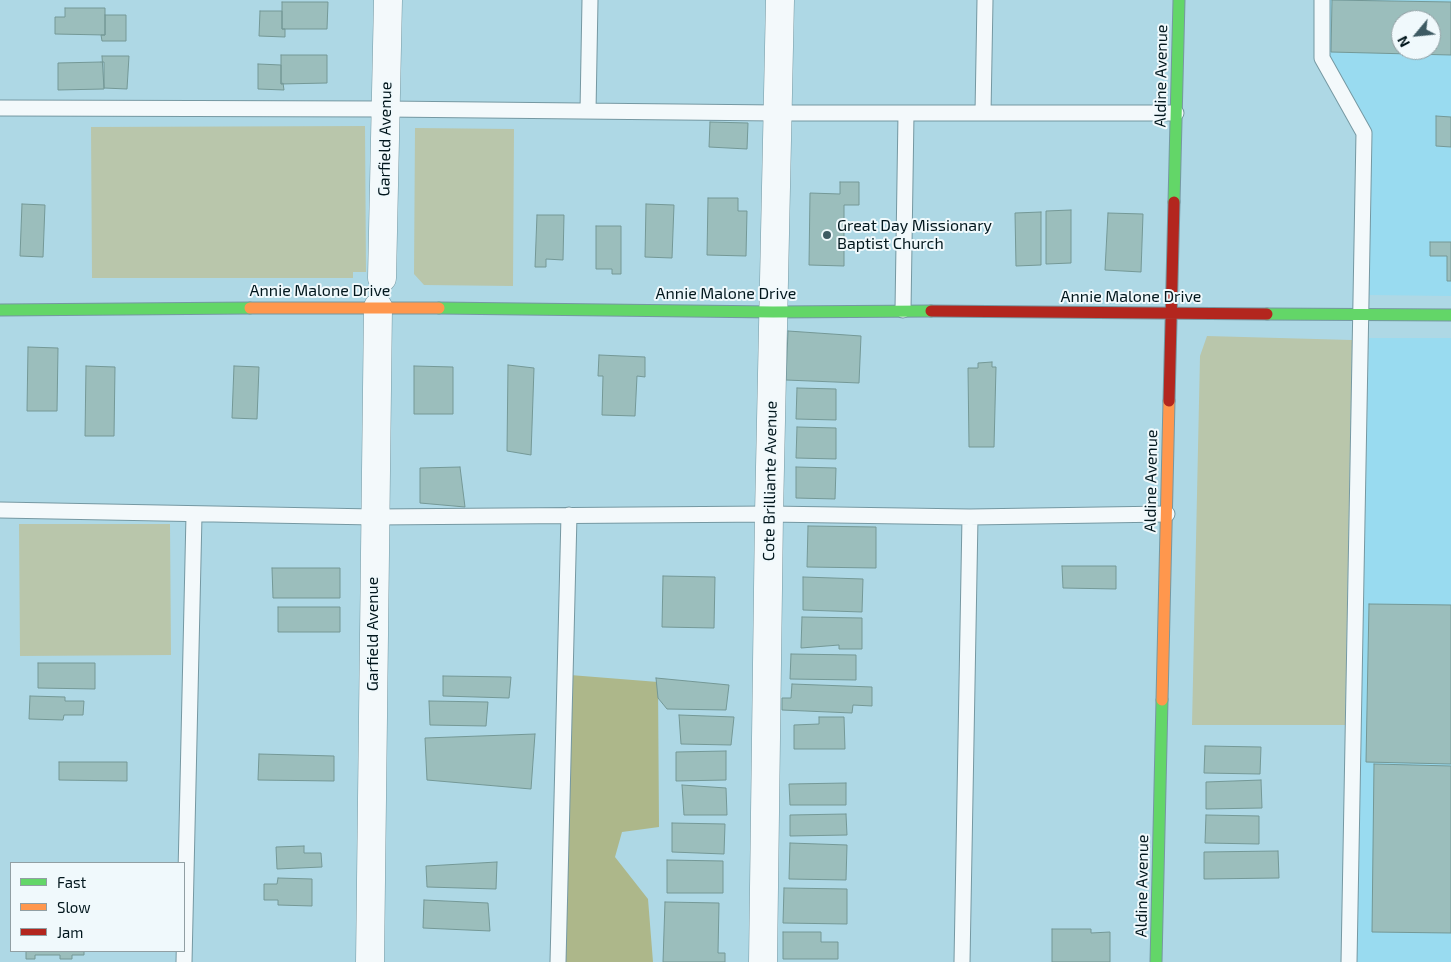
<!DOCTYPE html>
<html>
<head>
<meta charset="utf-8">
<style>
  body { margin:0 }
  #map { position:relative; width:1451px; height:962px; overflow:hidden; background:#aed8e5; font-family:"Exo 2",sans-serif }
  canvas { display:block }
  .legend { position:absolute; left:10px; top:862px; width:175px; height:90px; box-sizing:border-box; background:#f0f9fc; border:1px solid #919fa3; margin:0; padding:6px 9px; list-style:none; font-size:15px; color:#02171d }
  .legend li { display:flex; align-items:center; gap:10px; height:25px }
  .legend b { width:25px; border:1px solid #919fa3 }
  .north { position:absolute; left:1391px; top:10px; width:50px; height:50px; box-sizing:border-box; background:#f0f9fc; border:1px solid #919fa3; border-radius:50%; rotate:242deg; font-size:14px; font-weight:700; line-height:20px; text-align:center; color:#02171d }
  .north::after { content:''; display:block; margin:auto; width:18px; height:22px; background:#3e5b63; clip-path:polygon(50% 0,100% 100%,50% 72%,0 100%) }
</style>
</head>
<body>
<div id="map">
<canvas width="1451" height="962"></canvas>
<ul class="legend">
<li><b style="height:6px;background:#63d668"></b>Fast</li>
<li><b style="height:6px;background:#ff974d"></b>Slow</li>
<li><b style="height:6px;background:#b3261e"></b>Jam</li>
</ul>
<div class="north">N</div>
</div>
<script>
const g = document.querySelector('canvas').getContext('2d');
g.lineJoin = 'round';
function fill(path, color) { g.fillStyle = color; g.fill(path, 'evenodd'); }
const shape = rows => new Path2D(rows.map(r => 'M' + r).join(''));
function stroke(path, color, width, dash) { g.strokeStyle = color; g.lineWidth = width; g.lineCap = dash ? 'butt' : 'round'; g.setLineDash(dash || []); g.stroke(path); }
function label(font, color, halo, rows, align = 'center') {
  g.font = font + ' "Exo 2",sans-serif'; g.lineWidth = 4; g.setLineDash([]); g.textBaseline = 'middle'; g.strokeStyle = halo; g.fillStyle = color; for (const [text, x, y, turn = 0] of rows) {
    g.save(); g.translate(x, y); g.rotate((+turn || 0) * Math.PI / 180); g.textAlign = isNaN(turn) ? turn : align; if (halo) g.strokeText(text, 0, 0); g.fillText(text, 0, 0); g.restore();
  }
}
fill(shape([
  [1329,0,1451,0,1451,296,1369,295,1372,131,1328,53],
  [1401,20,1431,20,1431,50,1401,50],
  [1369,338,1451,338,1451,962,1356,962]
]), '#99dbf0');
fill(shape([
  [365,126,366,272,353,272,353,278,92,278,91,127],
  [415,128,514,129,513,286,424,285,414,274],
  [1207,336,1352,340,1345,725,1192,725,1200,356],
  [19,524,170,524,171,655,20,656]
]), '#b9c6ab');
fill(shape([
  [570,675,658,682,659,827,622,832,615,857,648,899,653,962,564,962]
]), '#adb78a');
const building = shape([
  [1332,0,1451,2,1451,55,1331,52,1332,0],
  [1401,20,1431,20,1431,50,1401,50,1401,20],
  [282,2,328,2,327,29,282,29,282,2],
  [65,8,105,8,105,35,55,34,55,17,65,17,65,8],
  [260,11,282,11,282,29,285,29,285,37,259,36,260,11],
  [105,15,126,15,126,41,102,41,101,35,105,35,105,15],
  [281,55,327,55,327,83,281,84,281,55],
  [102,56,129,56,127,89,104,88,102,56],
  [101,62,104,62,104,89,58,90,58,63,101,62],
  [258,64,281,65,281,84,283,83,284,90,258,89,258,64],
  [1436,116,1451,117,1451,147,1436,146,1436,116],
  [710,122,748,123,747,149,709,147,710,122],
  [840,182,859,182,859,205,844,205,844,266,809,265,810,193,840,194,840,182],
  [708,198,738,198,738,211,747,211,746,256,707,255,708,198],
  [22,204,45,205,43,257,20,256,22,204],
  [646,204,674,205,672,258,645,257,646,204],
  [1071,210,1071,263,1046,264,1046,211,1071,210],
  [1041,212,1041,265,1016,266,1015,213,1041,212],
  [1108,213,1143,214,1141,272,1105,270,1108,213],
  [537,215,564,215,563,260,546,259,546,267,535,267,537,215],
  [596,226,621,226,621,274,612,274,612,269,596,269,596,226],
  [1430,242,1451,242,1451,281,1447,281,1447,256,1430,256,1430,242],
  [788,331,861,336,859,383,786,380,788,331],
  [28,347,58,348,57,411,27,411,28,347],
  [599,355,645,357,645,377,637,376,635,416,602,415,603,376,598,376,599,355],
  [992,362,992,367,996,367,994,447,969,447,968,368,978,368,978,363,992,362],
  [508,365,534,368,531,455,507,451,508,365],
  [86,366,115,367,114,436,85,436,86,366],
  [234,366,259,367,257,419,232,418,234,366],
  [414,366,453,367,453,414,414,414,414,366],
  [797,388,836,389,836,420,796,419,797,388],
  [797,427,836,428,836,459,796,458,797,427],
  [460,467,465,507,420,503,420,468,460,467],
  [796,467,836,468,835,499,796,498,796,467],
  [808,526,876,527,876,568,807,567,808,526],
  [1062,566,1116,566,1116,589,1063,588,1062,566],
  [272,568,340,568,340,598,273,598,272,568],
  [663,576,715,577,714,628,662,627,663,576],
  [803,577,863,579,862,612,803,610,803,577],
  [1369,604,1451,605,1451,764,1366,762,1369,604],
  [278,607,340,607,340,632,278,632,278,607],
  [802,617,862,618,862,649,839,649,839,645,801,648,802,617],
  [791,654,856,655,856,680,790,679,791,654],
  [38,663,95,663,95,689,38,688,38,663],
  [443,676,511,677,509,698,443,696,443,676],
  [656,678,729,685,726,710,667,709,658,698,656,678],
  [792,684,872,687,872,706,853,705,852,713,782,710,782,698,791,698,792,684],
  [30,696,65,697,65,701,84,701,83,715,64,715,63,720,29,719,30,696],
  [429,701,488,702,486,726,430,725,429,701],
  [679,715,734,717,731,745,681,744,679,715],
  [819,717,844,717,845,749,794,749,794,725,819,724,819,717],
  [535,734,531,789,427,780,425,738,535,734],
  [1205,746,1261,747,1260,774,1204,773,1205,746],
  [726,751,726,780,676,781,676,752,726,751],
  [259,754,334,756,334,781,258,780,259,754],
  [59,762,127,762,127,781,59,780,59,762],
  [1374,764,1451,766,1451,933,1372,932,1374,764],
  [1261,780,1262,808,1206,809,1206,782,1261,780],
  [846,783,846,805,790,805,789,784,846,783],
  [682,785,726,788,727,815,684,815,682,785],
  [846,814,847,835,790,836,790,815,846,814],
  [1206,815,1259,816,1259,844,1205,843,1206,815],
  [672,823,725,824,724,854,672,852,672,823],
  [790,843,847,845,846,880,789,879,790,843],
  [304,846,304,853,321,853,322,867,277,869,276,847,304,846],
  [1278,851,1279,878,1204,879,1204,852,1278,851],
  [667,860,723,861,723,893,667,893,667,860],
  [497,862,496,889,427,887,426,866,497,862],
  [278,878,312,879,312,906,278,905,278,900,264,900,264,884,277,884,278,878],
  [784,888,847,889,847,924,783,923,784,888],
  [424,900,488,903,490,931,423,928,424,900],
  [665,902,719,903,718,953,725,953,725,962,663,962,665,902],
  [1052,929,1091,929,1091,933,1110,932,1110,962,1052,962,1052,929],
  [783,932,821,932,821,942,838,942,838,959,783,959,783,932],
  [26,951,84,951,84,955,72,955,72,959,60,959,60,955,35,955,35,959,26,959,26,951]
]);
fill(building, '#9bbebc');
stroke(building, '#749896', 1);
const lane = shape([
  [1322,0,1322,58,1364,133,1349,962],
  [0,108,385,109,777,113,1176,113],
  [588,111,590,0],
  [983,113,985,0],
  [903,310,906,114],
  [0,510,374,517,769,514,970,517,1167,514],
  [184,962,194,515],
  [558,962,569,515],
  [962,962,970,517]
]);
const street = shape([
  [382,278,388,0],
  [370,962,378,307],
  [763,962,769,514,780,0]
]);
const fast = shape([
  [1174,202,1179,0],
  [439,308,773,312,931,311],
  [0,310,250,308],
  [1267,314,1451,315],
  [1156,962,1162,700]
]);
const slow = shape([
  [250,308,439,308],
  [1162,700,1169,401]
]);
const jam = shape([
  [931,311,1267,314],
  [1169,401,1174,202]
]);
stroke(lane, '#7598a2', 17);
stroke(street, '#7598a2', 29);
stroke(fast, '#7598a2', 13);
stroke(slow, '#7598a2', 13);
stroke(jam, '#7598a2', 13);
stroke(lane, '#f3f9fb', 15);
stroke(street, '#f3f9fb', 28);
stroke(fast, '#63d668', 11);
stroke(slow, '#ff974d', 11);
stroke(jam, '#b3261e', 11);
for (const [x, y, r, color] of [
  [827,235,5,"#3e5b63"]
]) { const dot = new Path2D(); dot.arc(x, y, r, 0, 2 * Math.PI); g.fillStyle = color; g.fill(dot); stroke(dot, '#f0f9fc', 2); }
label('16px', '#02171d', '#f0f9fc', [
  ["Aldine Avenue",1161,76,-89],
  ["Garfield Avenue",385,139,-89],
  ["Annie Malone Drive",320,291],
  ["Annie Malone Drive",726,294],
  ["Annie Malone Drive",1131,297],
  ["Cote Brilliante Avenue",770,481,-89],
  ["Aldine Avenue",1151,481,-89],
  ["Garfield Avenue",373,634,-90],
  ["Aldine Avenue",1142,886,-89]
]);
label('16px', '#02171d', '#f0f9fc', [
  ["Great Day Missionary",837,226],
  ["Baptist Church",837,244]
], 'left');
</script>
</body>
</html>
